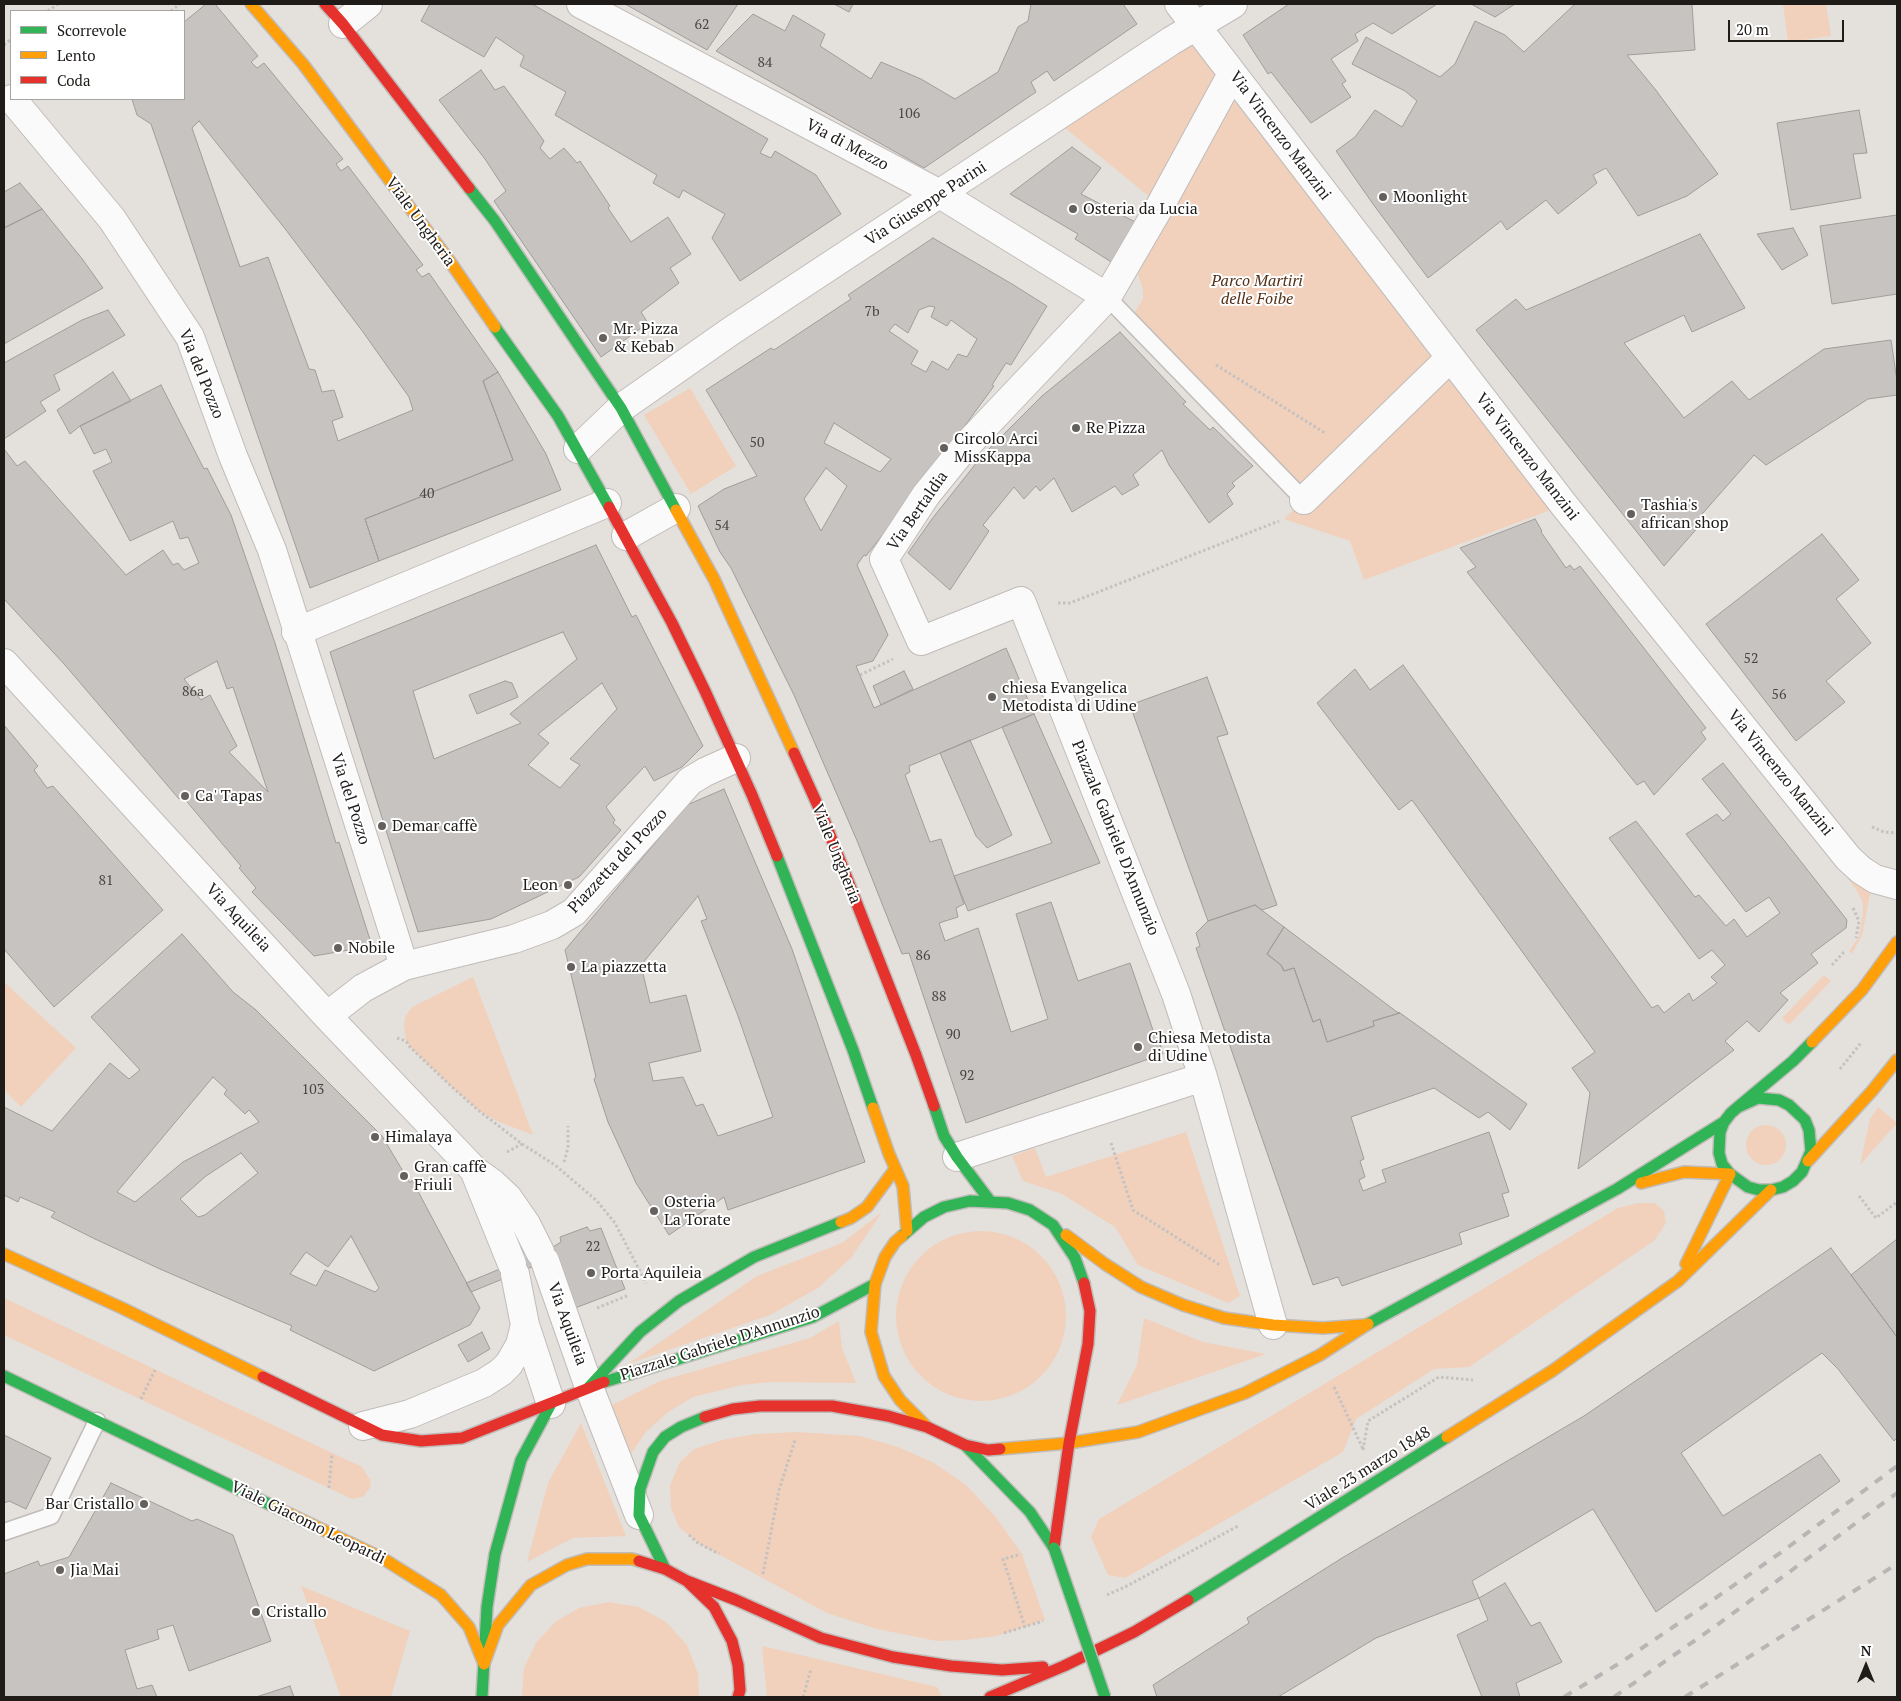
<!DOCTYPE html>
<html>
<head>
<meta charset="utf-8">
<style>
  body { margin:0 }
  #map { position:relative; width:1901px; height:1701px; overflow:hidden; background:#e4e0dc; font-family:"PT Serif",serif }
  canvas { display:block }
  .frame { position:absolute; inset:0; border:5px solid #1e1b19; pointer-events:none }
  .legend { position:absolute; left:10px; top:10px; width:175px; height:90px; box-sizing:border-box; background:#fff; border:1px solid #a5a4a3; margin:0; padding:6px 9px; list-style:none; font-size:15px; color:#1e1b19 }
  .legend li { display:flex; align-items:center; gap:10px; height:25px }
  .legend b { width:25px; border:1px solid #a5a4a3 }
  .north { position:absolute; left:1841px; top:1641px; width:50px; height:50px; -webkit-text-stroke:4px #fff; paint-order:stroke; rotate:0deg; font-size:14px; font-weight:700; line-height:20px; text-align:center; color:#1e1b19 }
  .north::after { content:''; display:block; margin:auto; width:18px; height:22px; background:#1e1b19; clip-path:polygon(50% 0,100% 100%,50% 72%,0 100%) }
  .scale { position:absolute; left:1728px; top:20px; width:116px; height:22px; box-sizing:border-box; border:2px solid #1e1b19; border-top:0; padding-left:6px; font-size:15px; line-height:18px; white-space:nowrap; color:#1e1b19; -webkit-text-stroke:4px #fff; paint-order:stroke }
</style>
</head>
<body>
<div id="map">
<canvas width="1901" height="1701"></canvas>
<div class="frame"></div>
<ul class="legend">
<li><b style="height:6px;background:#30b455"></b>Scorrevole</li>
<li><b style="height:6px;background:#ff9f0a"></b>Lento</li>
<li><b style="height:6px;background:#e5322d"></b>Coda</li>
</ul>
<div class="north">N</div>
<div class="scale">20 m</div>
</div>
<script>
const g = document.querySelector('canvas').getContext('2d');
g.lineJoin = 'round';
function fill(path, color) { g.fillStyle = color; g.fill(path, 'evenodd'); }
const shape = rows => new Path2D(rows.map(r => 'M' + r).join(''));
function stroke(path, color, width, dash) { g.strokeStyle = color; g.lineWidth = width; g.lineCap = dash ? 'butt' : 'round'; g.setLineDash(dash || []); g.stroke(path); }
function label(font, color, halo, rows, align = 'center') {
  g.font = font + ' "PT Serif",serif'; g.lineWidth = 4; g.setLineDash([]); g.textBaseline = 'middle'; g.strokeStyle = halo; g.fillStyle = color; for (const [text, x, y, turn = 0] of rows) {
    g.save(); g.translate(x, y); g.rotate((+turn || 0) * Math.PI / 180); g.textAlign = isNaN(turn) ? turn : align; if (halo) g.strokeText(text, 0, 0); g.fillText(text, 0, 0); g.restore();
  }
}
fill(shape([
  [1783,4,1826,4,1831,36,1788,42],
  [1197,26,1564,505,1364,580,1350,541,1284,519,1304,500,1128,319,1134,313,1143,299,1143,290,1138,274,1167,211,1054,119],
  [690,388,736,466,691,494,644,415],
  [1853,868,1872,884,1862,935,1852,954,1849,951,1859,936,1863,914,1863,903,1858,892,1847,877],
  [1824,975,1831,981,1789,1025,1782,1018],
  [473,977,499,1045,533,1135,497,1121,478,1110,452,1087,410,1047,406,1041,404,1025,405,1017,412,1007],
  [4,982,76,1048,21,1107,4,1090],
  [1878,1107,1897,1123,1860,1165,1870,1119],
  '1746 1145a20 20 0 1 1 40 0a20 20 0 1 1-40 0Z',
  [1186,1132,1240,1296,1228,1303,1138,1265,1115,1227,1062,1194,1023,1181,1012,1156,1035,1148,1046,1177],
  [1638,1203,1655,1203,1664,1211,1666,1223,1655,1240,1469,1367,1434,1369,1356,1419,1343,1452,1125,1578,1108,1575,1091,1537,1099,1519,1618,1208],
  [882,1212,851,1258,818,1288,770,1315,628,1364,757,1276,842,1243],
  '896 1316a85 85 0 1 1 170 0a85 85 0 1 1-170 0Z',
  [4,1298,362,1467,371,1481,370,1488,363,1497,352,1499,4,1335],
  [1144,1318,1203,1342,1266,1354,1117,1405,1137,1365],
  [839,1321,842,1348,856,1383,771,1382,742,1385,693,1397,667,1413,646,1432,630,1455,608,1407,660,1381,810,1338],
  [581,1423,626,1536,573,1538,527,1562,548,1483],
  [797,1432,860,1436,898,1447,934,1463,966,1485,995,1516,1022,1554,1045,1620,997,1636,965,1640,937,1641,877,1629,827,1613,698,1543,679,1527,671,1508,670,1485,680,1462,694,1449,722,1440,755,1434],
  [301,1586,410,1631,391,1697,341,1697],
  [609,1602,639,1607,666,1622,687,1645,698,1674,699,1697,522,1697,524,1668,536,1643,555,1622,579,1608],
  [762,1646,937,1687,942,1697,767,1697]
]), '#f1d1bc');
const building = shape([
  [206,4,215,4,258,56,251,62,257,68,264,63,343,159,336,164,341,171,348,166,423,265,416,270,422,277,429,273,498,372,483,381,513,460,365,519,379,561,310,588,151,124,137,115,132,99,184,99,184,22,206,4],
  [199,121,286,230,363,332,409,397,413,410,338,441,332,421,343,417,334,390,322,392,315,370,309,369,268,257,240,267,192,128,199,121],
  [430,4,532,4,768,139,760,153,771,158,775,151,816,175,841,214,740,281,712,238,725,214,683,190,679,198,653,183,657,175,555,115,566,92,520,66,524,56,496,37,484,57,421,21,430,4],
  [625,4,738,4,707,50,625,4],
  [834,4,853,4,849,12,834,4],
  [1031,4,1123,4,1137,24,1054,81,1047,71,1031,82,1036,92,924,168,716,51,753,14,785,31,793,15,825,34,820,46,871,79,881,62,921,79,955,99,998,72,1018,27,1028,21,1031,4],
  [1289,4,1437,4,1392,34,1373,23,1355,34,1358,41,1331,59,1346,81,1342,84,1351,97,1311,123,1271,72,1268,74,1243,35,1289,4],
  [1471,4,1515,4,1495,17,1471,4],
  [1575,4,1692,4,1695,50,1627,55,1655,89,1718,174,1687,196,1638,216,1606,168,1593,175,1597,183,1558,214,1546,200,1507,230,1501,221,1428,278,1373,204,1336,151,1355,137,1375,110,1402,127,1417,101,1405,91,1352,64,1366,37,1440,77,1455,64,1475,21,1505,35,1524,52,1575,4],
  [481,70,495,90,504,86,544,141,540,148,550,159,564,148,577,163,580,161,610,206,608,208,631,242,668,217,691,254,670,268,679,283,641,312,648,323,601,357,494,201,506,191,485,159,439,100,481,70],
  [1859,110,1867,153,1853,154,1861,198,1791,210,1777,123,1859,110],
  [1072,147,1101,168,1081,194,1139,224,1116,265,1075,239,1078,234,1010,194,1072,147],
  [20,183,42,209,4,228,4,192,20,183],
  [42,209,83,260,103,288,4,344,4,228,42,209],
  [1897,215,1897,294,1832,304,1820,226,1897,215],
  [1793,228,1808,255,1782,270,1757,234,1793,228],
  [1700,234,1745,308,1692,332,1684,315,1624,343,1684,418,1732,381,1749,400,1824,349,1891,340,1897,381,1897,395,1868,399,1766,465,1754,455,1696,521,1700,525,1664,566,1476,330,1516,299,1526,310,1700,234],
  [933,238,1012,284,1047,306,1011,365,1006,363,992,385,994,386,925,480,866,556,864,555,857,565,888,635,873,661,856,666,874,708,1006,648,1034,714,909,766,910,772,905,775,930,842,941,839,964,904,956,908,958,917,939,923,945,941,978,928,1011,1032,1048,1019,1016,914,1051,902,1078,981,1130,963,1155,1036,1157,1034,1163,1054,966,1123,909,953,902,954,858,843,794,695,731,568,720,552,698,506,724,489,757,476,706,390,771,348,774,350,851,299,848,295,933,238],
  [929,306,935,307,931,317,947,326,951,320,977,339,967,357,958,354,948,370,932,361,926,372,911,364,918,351,889,331,895,324,908,333,919,310,929,306],
  [834,423,891,459,880,472,824,443,834,423],
  [826,468,847,486,821,531,804,499,826,468],
  [108,310,125,335,54,375,60,390,40,402,46,411,4,439,4,363,82,320,108,310],
  [1120,332,1186,402,1183,404,1210,430,1213,427,1253,466,1232,483,1235,486,1227,494,1233,504,1209,523,1169,465,1162,450,1133,475,1139,485,1122,495,1115,486,1072,512,1054,478,1040,491,1036,486,1024,499,1014,487,983,525,989,531,950,590,908,553,932,519,981,457,1042,396,1120,332],
  [113,372,131,401,80,426,70,434,57,410,113,372],
  [498,372,546,454,561,490,379,561,365,519,513,460,483,381,498,372],
  [161,385,204,469,207,468,231,515,275,643,336,843,339,842,372,946,314,956,252,892,256,888,239,868,241,866,183,797,179,799,65,665,4,599,4,449,17,466,25,461,126,575,163,550,173,565,178,563,184,570,199,563,188,537,180,539,173,521,130,541,93,471,112,462,106,449,94,454,80,426,161,385],
  [217,661,227,689,233,687,268,792,229,752,237,746,210,695,201,700,184,679,217,661],
  [1535,519,1542,531,1541,532,1566,568,1570,565,1574,570,1580,566,1706,728,1701,732,1706,739,1654,795,1644,781,1637,785,1467,572,1476,567,1460,548,1535,519],
  [1822,534,1859,580,1836,599,1871,643,1826,681,1845,702,1796,741,1706,624,1822,534],
  [596,545,632,617,636,615,703,746,682,767,654,781,645,766,606,807,615,820,613,823,621,830,579,877,491,919,418,932,330,652,596,545],
  [563,632,577,659,510,714,521,723,434,759,413,691,563,632],
  [602,683,617,709,570,759,580,765,560,788,528,765,549,743,538,734,602,683],
  [1403,665,1652,1008,1658,1005,1664,1013,1689,993,1693,1001,1717,983,1711,977,1725,965,1712,950,1699,959,1609,838,1636,821,1695,897,1699,895,1726,926,1734,919,1747,937,1780,913,1769,897,1746,912,1686,834,1717,814,1723,821,1731,814,1702,779,1723,763,1847,920,1846,928,1811,954,1818,963,1780,993,1788,1000,1759,1032,1747,1021,1725,1041,1734,1050,1578,1169,1590,1093,1572,1068,1595,1052,1412,800,1399,810,1317,703,1355,669,1370,690,1403,665],
  [904,671,913,689,881,705,873,686,904,671],
  [1207,677,1228,734,1217,737,1277,905,1262,910,1255,905,1208,921,1130,705,1207,677],
  [505,681,512,683,518,697,477,714,469,695,505,681],
  [1034,714,1100,863,968,911,954,876,1052,843,1002,727,1034,714],
  [4,725,38,766,34,770,47,788,53,786,163,910,54,1007,4,949,4,725],
  [970,740,1012,835,987,848,976,836,940,753,970,740],
  [724,789,792,949,865,1162,728,1210,724,1197,669,1235,636,1183,608,1122,594,1079,596,1077,565,950,687,805,724,789],
  [698,896,707,919,701,921,738,1016,773,1117,718,1136,703,1104,696,1106,683,1077,653,1081,649,1063,701,1051,686,995,650,1003,641,965,698,896],
  [1255,905,1284,927,1267,954,1281,965,1284,971,1294,968,1313,1022,1320,1019,1327,1042,1374,1026,1373,1021,1400,1013,1527,1104,1510,1130,1488,1112,1479,1118,1434,1088,1351,1117,1364,1159,1360,1161,1365,1177,1359,1180,1363,1191,1386,1182,1382,1170,1489,1132,1509,1192,1502,1194,1509,1216,1459,1233,1462,1244,1342,1286,1338,1277,1313,1285,1196,948,1200,946,1196,933,1208,921,1255,905],
  [1284,927,1397,1012,1400,1013,1373,1021,1374,1026,1327,1042,1320,1019,1313,1022,1294,968,1284,971,1281,965,1267,954,1284,927],
  [182,934,233,992,256,1010,382,1136,410,1183,412,1180,480,1308,470,1325,374,1371,290,1330,292,1326,160,1269,95,1239,51,1217,55,1212,20,1197,18,1202,4,1195,4,1107,52,1131,110,1063,129,1079,140,1070,91,1017,182,934],
  [213,1077,227,1090,224,1094,245,1114,249,1110,259,1122,183,1162,135,1202,117,1192,213,1077],
  [241,1153,258,1173,205,1215,198,1217,180,1199,206,1176,241,1153],
  [351,1236,379,1288,375,1292,325,1270,316,1286,290,1274,306,1252,328,1267,351,1236],
  [587,1227,590,1231,601,1228,625,1289,575,1308,553,1247,561,1242,560,1237,587,1227],
  [1897,1239,1897,1337,1851,1275,1897,1239],
  [553,1247,556,1257,471,1292,466,1283,553,1247],
  [1831,1248,1897,1337,1897,1438,1894,1441,1838,1369,1822,1353,1681,1453,1723,1516,1820,1454,1840,1481,1656,1612,1593,1509,1472,1581,1479,1598,1376,1638,1278,1697,1157,1697,1153,1685,1249,1623,1247,1618,1342,1558,1584,1416,1831,1248],
  [482,1332,490,1349,468,1362,458,1345,482,1332],
  [4,1435,51,1458,26,1509,9,1501,4,1503,4,1435],
  [111,1483,192,1521,197,1519,233,1535,271,1641,189,1671,173,1625,157,1630,159,1639,125,1650,137,1689,152,1685,157,1697,4,1697,4,1574,38,1561,40,1566,69,1557,111,1483],
  [1505,1583,1531,1626,1540,1622,1562,1662,1516,1683,1520,1697,1482,1697,1457,1635,1488,1620,1479,1598,1505,1583],
  [290,1686,294,1697,256,1697,290,1686]
]);
fill(building, '#c6c3c0');
stroke(building, '#a09c9a', 1);
const lane = shape([
  [1107,297,1304,500],
  [4,1532,51,1516,97,1421]
]);
const street = shape([
  [581,4,940,194,1107,297],
  [1179,4,1564,505,1848,858,1861,870,1875,879,1897,885],
  [343,24,368,4],
  [1232,74,1160,206,1107,297,964,448,926,495,884,559,921,641,1021,601,1176,994,1203,1077,1273,1325],
  [12,99,112,219,190,337,233,456,272,550,404,966],
  [578,449,621,408,731,331,1171,41,1233,4],
  [1304,500,1450,358],
  [626,536,676,508],
  [296,632,607,503],
  [4,663,327,1016,475,1171,492,1183,508,1198,526,1224,540,1252],
  [327,1016,363,988,404,966,514,939,552,925,574,912,690,781,705,772,736,758],
  [957,1157,1203,1077],
  [476,1175,512,1264],
  [545,1261,589,1387,639,1515],
  [515,1274,525,1325,551,1404],
  [363,1426,410,1414,484,1383,501,1372,509,1364,520,1345,525,1325]
]);
const fast = shape([
  [469,188,495,221,621,408,676,510],
  [495,327,558,416,609,507],
  [777,856,853,1050,873,1108],
  [934,1106,944,1136,957,1157,990,1201],
  [1738,1107,1758,1098,1779,1100,1789,1105,1805,1120,1809,1130,1811,1151,1802,1172,1793,1181,1783,1187,1771,1190,1759,1190,1748,1187,1730,1174,1722,1164,1719,1153,1720,1132,1724,1122,1731,1113,1738,1107,1793,1061,1812,1042],
  [902,1236,924,1217,944,1207,970,1201,1008,1203,1030,1210,1053,1225,1075,1258,1084,1283],
  [1368,1324,1617,1189,1724,1122],
  [4,1376,277,1508],
  [604,1382,813,1317,875,1284],
  [589,1387,640,1332,679,1301,754,1257,841,1222],
  [965,1445,1030,1512,1054,1548],
  [665,1569,639,1515,640,1489,653,1452,665,1437,681,1427,705,1417],
  [1188,1600,1447,1437],
  [482,1697,487,1607,495,1554,521,1460,551,1404]
]);
const slow = shape([
  [251,4,303,64,451,263,495,327],
  [676,510,714,579,794,753],
  [1812,1042,1862,990,1897,942],
  [873,1108,889,1154,903,1186,907,1231],
  [1808,1161,1872,1091,1897,1060],
  [1641,1183,1684,1172,1730,1174],
  [841,1222,851,1218,867,1207,895,1169],
  [1066,1235,1105,1264,1141,1287,1183,1305,1224,1318,1273,1325,1323,1328,1363,1325],
  [902,1236,895,1242,885,1257,875,1284,871,1332,884,1376,900,1400,927,1427],
  [4,1254,122,1308,263,1377],
  [1686,1264,1730,1174],
  [1447,1437,1552,1371,1678,1281,1771,1190],
  [1000,1449,1069,1443,1138,1432,1245,1393,1320,1355,1368,1324],
  [277,1508,382,1558,441,1595,469,1627,484,1664],
  [484,1664,498,1625,531,1585,567,1565,587,1559,632,1559,639,1561]
]);
const jam = shape([
  [325,4,343,24,469,188],
  [609,507,672,623,705,691,752,795,777,856],
  [794,753,823,817,916,1055,934,1106],
  [263,1377,382,1435,421,1441,462,1438,604,1382],
  [705,1417,733,1409,760,1406,832,1406,888,1416,927,1427,965,1445,988,1450,1000,1449],
  [1054,1548,1069,1443,1088,1344,1090,1311,1084,1283],
  [639,1561,665,1569,687,1581,714,1607,732,1641,738,1665,740,1690,738,1697],
  [687,1581,736,1600,821,1638,893,1657,951,1666,1002,1670,1043,1667],
  [990,1697,1064,1666,1134,1632,1188,1600]
]);
stroke(lane, '#c0bcb9', 19);
stroke(street, '#c0bcb9', 30);
stroke(fast, '#c0bcb9', 14);
stroke(slow, '#c0bcb9', 14);
stroke(jam, '#c0bcb9', 14);
stroke(shape([
  [48,11,58,4],
  [171,11,180,4],
  [4,45,11,39],
  [1216,365,1325,433],
  [1058,603,1070,603,1279,521],
  [860,675,893,659],
  [1872,827,1884,832,1897,833],
  [1853,908,1859,921,1856,938],
  [1832,965,1844,952],
  [397,1038,406,1041,410,1047,452,1087,478,1110,522,1144,555,1165,597,1201,615,1223,646,1283],
  [1840,1069,1861,1043],
  [1111,1143,1133,1210,1220,1265],
  [507,1152,522,1144],
  [564,1162,568,1148,568,1126],
  [1859,1196,1876,1218,1897,1202],
  [597,1308,629,1295],
  [1334,1387,1363,1449],
  [141,1399,155,1370],
  [1363,1450,1368,1421,1439,1377,1473,1380],
  [329,1488,332,1453],
  [689,1535,698,1543,719,1554],
  [1018,1555,1003,1559,1025,1627],
  [763,1574,779,1490,795,1440],
  [1107,1595,1125,1587,1238,1526],
  [1004,1633,1043,1621],
  [803,1697,811,1669]
]), '#c3c2c1', 3, [2.5, 2.5]);
stroke(lane, '#fbfafa', 16);
stroke(street, '#fbfafa', 28);
stroke(fast, '#30b455', 11);
stroke(slow, '#ff9f0a', 11);
stroke(jam, '#e5322d', 11);
stroke(shape([
  [1564,1697,1623,1661,1704,1606,1783,1551,1897,1466],
  [1614,1697,1717,1625,1897,1493],
  [1685,1697,1897,1564]
]), '#b7b6b5', 4, [9, 9]);
const fastBridge = shape([
  [1054,1548,1105,1697]
]);
stroke(fastBridge, '#c0bcb9', 14, []);
stroke(fastBridge, '#30b455', 11);
for (const [x, y, r, color] of [
  [1383,197,5,"#63605d"],
  [1073,209,5,"#63605d"],
  [603,338,5,"#63605d"],
  [1076,428,5,"#63605d"],
  [944,448,5,"#63605d"],
  [1631,514,5,"#63605d"],
  [992,697,5,"#63605d"],
  [185,796,5,"#63605d"],
  [382,826,5,"#63605d"],
  [568,885,5,"#63605d"],
  [338,948,5,"#63605d"],
  [571,967,5,"#63605d"],
  [1138,1047,5,"#63605d"],
  [375,1137,5,"#63605d"],
  [404,1176,5,"#63605d"],
  [654,1211,5,"#63605d"],
  [591,1273,5,"#63605d"],
  [144,1504,5,"#63605d"],
  [60,1570,5,"#63605d"],
  [256,1612,5,"#63605d"]
]) { const dot = new Path2D(); dot.arc(x, y, r, 0, 2 * Math.PI); g.fillStyle = color; g.fill(dot); stroke(dot, '#fff', 2); }
label('14px', '#484543', null, [
  ["62",702,25],
  ["84",765,63],
  ["106",909,114],
  ["7b",872,312],
  ["50",757,443],
  ["40",427,494],
  ["54",722,526],
  ["52",1751,659],
  ["86a",193,692],
  ["56",1779,695],
  ["81",106,881],
  ["86",923,956],
  ["88",939,997],
  ["90",953,1035],
  ["92",967,1076],
  ["103",313,1090],
  ["22",593,1247]
]);
label('16px', '#1e1b19', '#fff', [
  ["Via Vincenzo Manzini",1280,136,53],
  ["Via di Mezzo",847,145,28],
  ["Via Giuseppe Parini",926,204,-33],
  ["Viale Ungheria",420,222,54],
  ["Via del Pozzo",201,374,68],
  ["Via Vincenzo Manzini",1527,457,52],
  ["Via Bertaldia",918,511,-55],
  ["Via Vincenzo Manzini",1780,773,51],
  ["Via del Pozzo",350,799,72],
  ["Piazzale Gabriele D'Annunzio",1115,838,68],
  ["Viale Ungheria",836,854,68],
  ["Piazzetta del Pozzo",618,861,-47],
  ["Via Aquileia",238,918,47],
  ["Via Aquileia",567,1324,70],
  ["Piazzale Gabriele D'Annunzio",720,1344,-18],
  ["Viale 23 marzo 1848",1368,1469,-32],
  ["Viale Giacomo Leopardi",308,1523,26]
]);
label('16px', '#1e1b19', '#fff', [
  ["Moonlight",1393,197],
  ["Osteria da Lucia",1083,209],
  ["Mr. Pizza",613,329],
  ["& Kebab",613,347],
  ["Re Pizza",1086,428],
  ["Circolo Arci",954,439],
  ["MissKappa",954,457],
  ["Tashia's",1641,505],
  ["african shop",1641,523],
  ["chiesa Evangelica",1002,688],
  ["Metodista di Udine",1002,706],
  ["Ca' Tapas",195,796],
  ["Demar caffè",392,826],
  ["Leon",558,885,"right"],
  ["Nobile",348,948],
  ["La piazzetta",581,967],
  ["Chiesa Metodista",1148,1038],
  ["di Udine",1148,1056],
  ["Himalaya",385,1137],
  ["Gran caffè",414,1167],
  ["Friuli",414,1185],
  ["Osteria",664,1202],
  ["La Torate",664,1220],
  ["Porta Aquileia",601,1273],
  ["Bar Cristallo",134,1504,"right"],
  ["Jia Mai",70,1570],
  ["Cristallo",266,1612]
], 'left');
label('italic 16px', '#533118', '#fff', [
  ["Parco Martiri",1257,281],
  ["delle Foibe",1257,299]
]);
</script>
</body>
</html>
